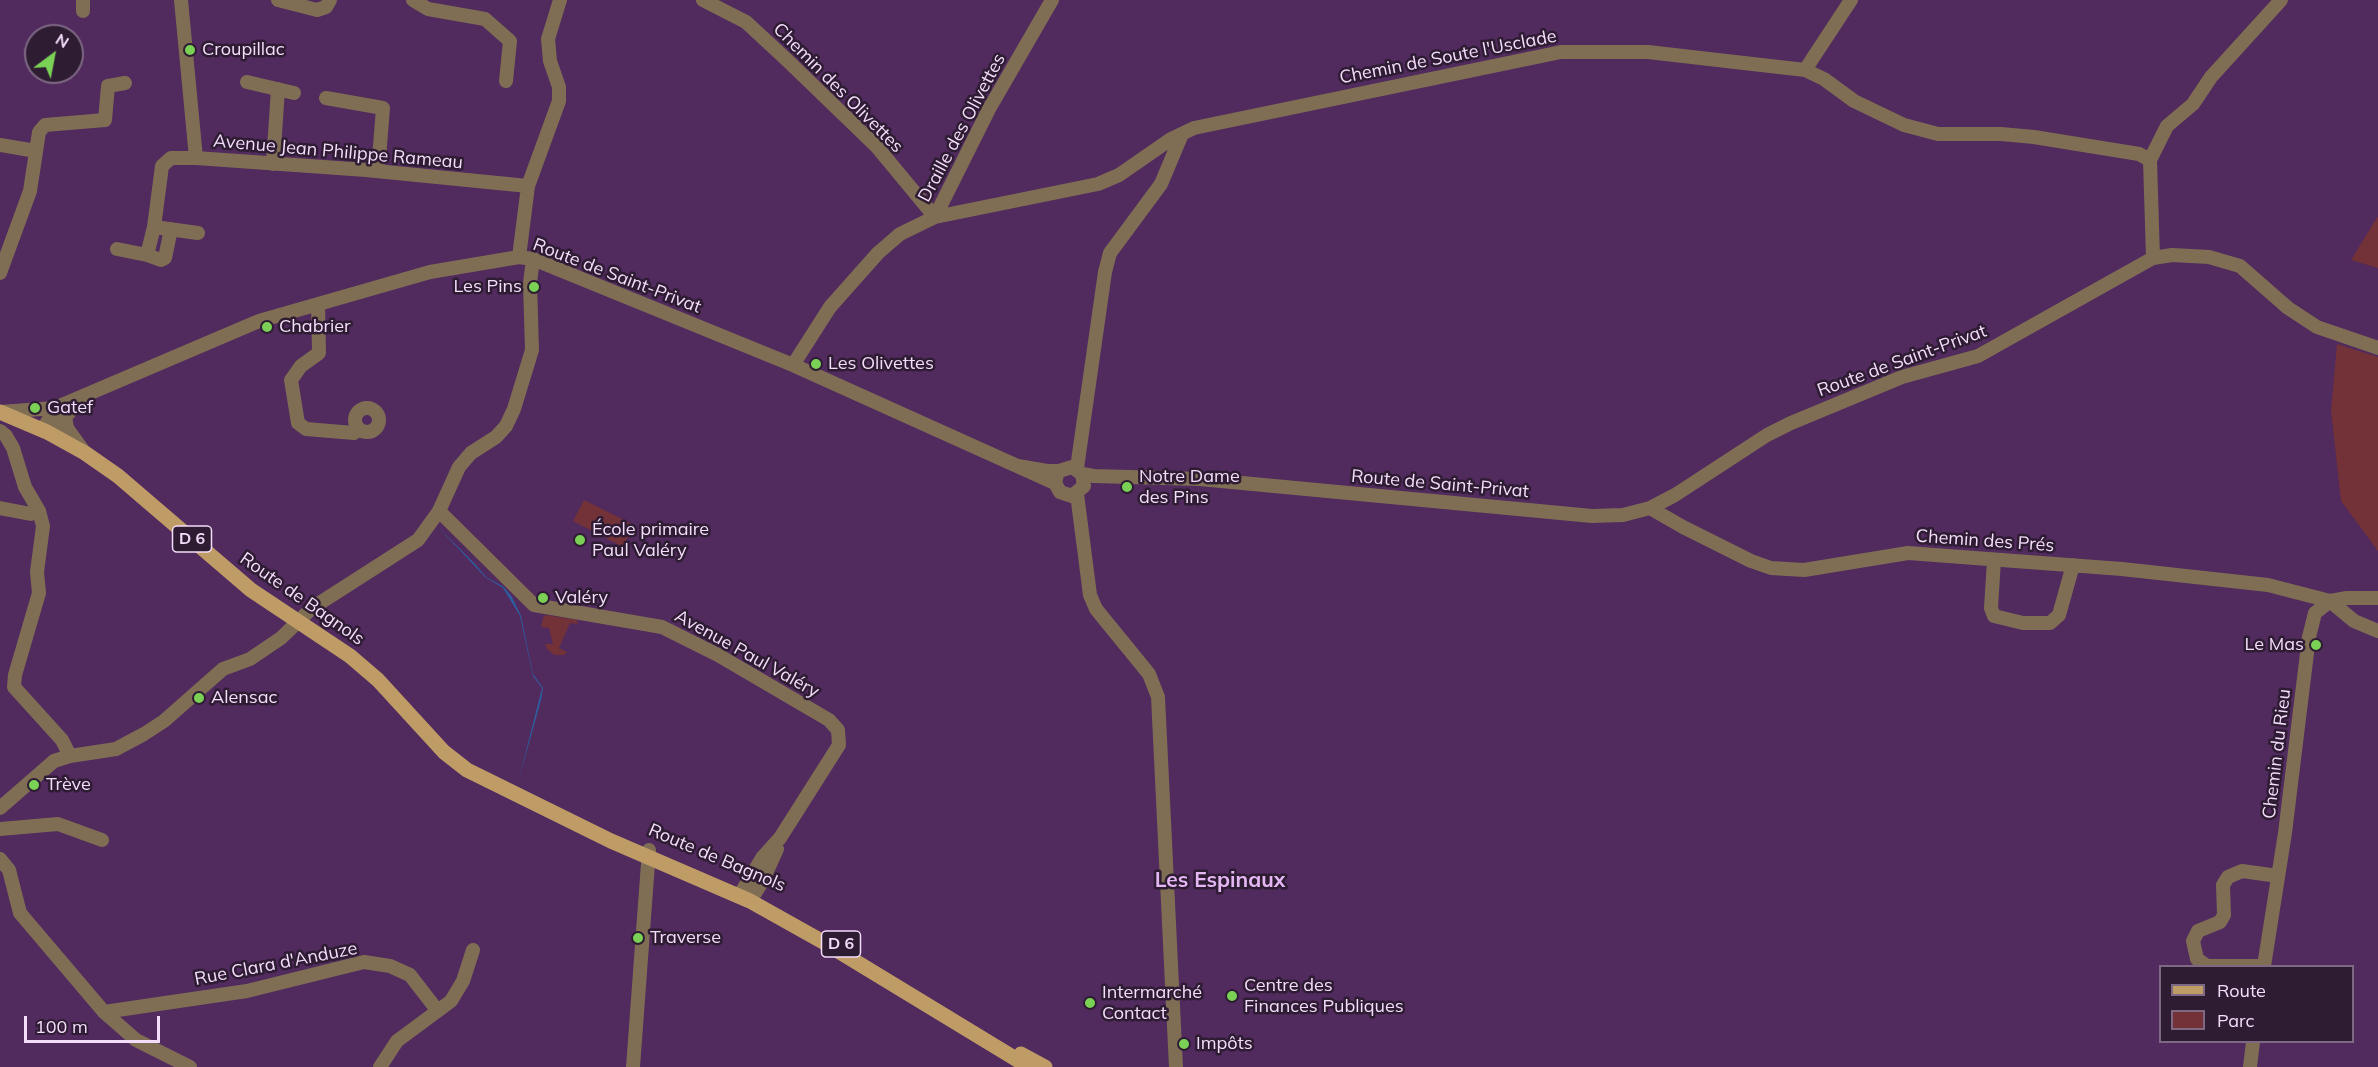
<!DOCTYPE html>
<html>
<head>
<meta charset="utf-8">
<style>
  body { margin:0 }
  #map { position:relative; width:2378px; height:1067px; overflow:hidden; background:#512a5e; font-family:Mulish,sans-serif }
  canvas { display:block }
  .legend { position:absolute; left:2159px; top:965px; width:195px; height:78px; box-sizing:border-box; background:#2e1c33; border:2px solid #7d6983; margin:0; padding:8px 10px; list-style:none; font-size:18px; color:#f4dcfb }
  .legend li { display:flex; align-items:center; gap:12px; height:30px }
  .legend b { width:30px; border:2px solid #7d6983 }
  .north { position:absolute; left:24px; top:24px; width:60px; height:60px; box-sizing:border-box; background:#2e1c33; border:2px solid #7d6983; border-radius:50%; rotate:32deg; font-size:16px; font-weight:700; line-height:24px; text-align:center; color:#f4dcfb }
  .north::after { content:''; display:block; margin:auto; width:21px; height:27px; background:#7ad156; clip-path:polygon(50% 0,100% 100%,50% 72%,0 100%) }
  .scale { position:absolute; left:24px; top:1016px; width:136px; height:27px; box-sizing:border-box; border:3px solid #f4dcfb; border-top:0; padding-left:8px; font-size:18px; line-height:21px; white-space:nowrap; color:#f4dcfb; -webkit-text-stroke:4px #2e1c33; paint-order:stroke }
</style>
</head>
<body>
<div id="map">
<canvas width="2378" height="1067"></canvas>
<ul class="legend">
<li><b style="height:8px;background:#bf9c66"></b>Route</li>
<li><b style="height:16px;background:#733237"></b>Parc</li>
</ul>
<div class="north">N</div>
<div class="scale">100 m</div>
</div>
<script>
const g = document.querySelector('canvas').getContext('2d');
g.lineJoin = 'round';
function fill(path, color) { g.fillStyle = color; g.fill(path, 'evenodd'); }
const shape = rows => new Path2D(rows.map(r => 'M' + r).join(''));
function stroke(path, color, width, dash) { g.strokeStyle = color; g.lineWidth = width; g.lineCap = dash ? 'butt' : 'round'; g.setLineDash(dash || []); g.stroke(path); }
function label(font, color, halo, rows, align = 'center') {
  g.font = font + ' Mulish,sans-serif'; g.lineWidth = 5; g.setLineDash([]); g.textBaseline = 'middle'; g.strokeStyle = halo; g.fillStyle = color; for (const [text, x, y, turn = 0] of rows) {
    g.save(); g.translate(x, y); g.rotate((+turn || 0) * Math.PI / 180); g.textAlign = isNaN(turn) ? turn : align; if (halo) g.strokeText(text, 0, 0); g.fillText(text, 0, 0); g.restore();
  }
}
fill(shape([
  [2378,216,2378,268,2351,260],
  [2337,344,2378,357,2378,551,2341,501,2331,410],
  [584,500,634,525,623,547,573,521],
  [546,615,577,620,578,624,570,623,559,648,567,652,564,655,554,655,547,649,545,644,553,644,549,628,541,627,543,618]
]), '#733237');
fill(shape([
  [437,526,475,564,486,577,504,587,512,597,521,616,533,674,543,688,541,700,519,779,542,688,533,676,520,616,503,588,485,577]
]), '#2f5ea0');
stroke(shape([
  [83,0,83,11],
  [181,0,196,158,366,170,528,186],
  [278,0,317,10,326,7,330,0],
  [413,0,428,9,485,19,510,41,506,81],
  [703,0,746,22,787,60,877,147,935,217,1098,184,1119,175,1171,139,1194,128,1561,52,1648,52,1805,70,1824,79,1854,101,1904,125,1938,134,2001,134,2034,137,2139,154,2150,160],
  [1805,70,1851,0],
  [247,82,294,93],
  [326,98,383,108,378,171],
  [0,145,36,151],
  [196,158,171,158,162,166,154,227,198,233],
  [273,164,278,89],
  [154,227,147,255,161,260,165,258,171,229],
  [117,249,147,255],
  [519,257,528,186,559,101,559,87,550,61,548,39,560,0],
  [2153,258,2150,160,2167,126,2193,104,2211,77,2281,0],
  [0,273,30,191,39,132,45,125,105,120,108,86,125,83],
  [318,304,319,353,301,366,291,380,298,423,306,429,354,433,359,429],
  [793,365,830,307,878,253,900,234,935,217,989,109,1052,0],
  [55,408,46,424,47,432,55,429,82,398],
  '355 420a12 12 0 1 1 24 0a12 12 0 1 1-24 0Z',
  [0,412,55,408,259,321,430,272,519,257,533,259,793,365,1055,483],
  [65,417,67,428,85,453],
  [0,431,6,436,13,448,25,487,39,511,43,526,37,572,39,593,15,675,14,687,62,740,70,756],
  [1018,466,1047,471,1059,471,1072,467,1082,474,1094,476,1200,479,1592,516,1623,515,1650,508,1675,495,1767,435,1791,423,1902,377,1978,356,2153,258,2172,255,2209,257,2240,266,2288,308,2317,327,2378,348],
  [1077,468,1105,272,1110,253,1161,184,1182,134],
  [1057,475,1055,483,1060,492,1072,496,1084,486,1082,474],
  [1077,494,1090,595,1096,609,1149,674,1158,697,1176,1067],
  [0,508,31,514,39,511],
  [1650,508,1683,527,1751,561,1771,568,1804,570,1908,553,2122,569,2268,585,2330,601,2354,621,2378,631],
  [439,511,534,605,662,627,718,655,829,720,838,730,839,745,780,838,762,858,739,896],
  [1994,560,1991,608,1994,616,2023,623,2050,623,2059,615,2073,565],
  [0,808,54,761,70,756,116,749,144,734,164,721,223,669,250,659,281,638,312,608,418,540,439,511,459,467,471,453,496,437,506,426,514,409,532,350,530,283,533,259],
  [0,829,58,824,102,840],
  [0,859,9,870,20,913,104,1012,136,1040,190,1067],
  [2278,876,2242,871,2228,877,2223,885,2224,915,2220,922,2198,931,2193,941,2197,959,2207,966,2264,966,2285,833,2289,800,2309,637,2315,613,2330,601,2347,598,2378,598],
  [750,901,762,882,777,849],
  [104,1012,247,991,364,962,390,966,410,975,437,1010],
  [380,1067,397,1041,451,1001,463,981,473,950],
  [633,1067,649,850],
  [2250,1067,2253,1042]
]), '#7f6e54', 14);
stroke(shape([
  [0,412,47,432,85,453,118,476,251,590,350,656,378,680,444,752,467,770,611,841,750,901,825,943,1029,1067],
  [1021,1054,1045,1067]
]), '#bf9c66', 15);
for (const [x, y, r, color] of [
  [190,50,6,"#7ad156"],
  [534,287,6,"#7ad156"],
  [267,327,6,"#7ad156"],
  [816,364,6,"#7ad156"],
  [35,408,6,"#7ad156"],
  [1127,487,6,"#7ad156"],
  [580,540,6,"#7ad156"],
  [543,598,6,"#7ad156"],
  [2316,645,6,"#7ad156"],
  [199,698,6,"#7ad156"],
  [34,785,6,"#7ad156"],
  [638,938,6,"#7ad156"],
  [1232,996,6,"#7ad156"],
  [1090,1003,6,"#7ad156"],
  [1184,1044,6,"#7ad156"]
]) { const dot = new Path2D(); dot.arc(x, y, r, 0, 2 * Math.PI); g.fillStyle = color; g.fill(dot); stroke(dot, '#2e1c33', 2); }
for (const [x, y, w] of [
  [192,539,39],
  [841,944,39]
]) { const box = new Path2D(); box.roundRect(x - w / 2, y - 13, w, 26, 4.5); g.fillStyle = '#2e1c33'; g.fill(box); stroke(box, '#f4dcfb', 1.5); }
label('bold 16px', '#f4dcfb', null, [
  ["D 6",192,539],
  ["D 6",841,944]
]);
label('18px', '#f4dcfb', '#2e1c33', [
  ["Croupillac",202,50],
  ["Les Pins",522,287,"right"],
  ["Chabrier",279,327],
  ["Les Olivettes",828,364],
  ["Gatef",47,408],
  ["Notre Dame",1139,477],
  ["des Pins",1139,498],
  ["École primaire",592,530],
  ["Paul Valéry",592,551],
  ["Valéry",555,598],
  ["Le Mas",2304,645,"right"],
  ["Alensac",211,698],
  ["Trève",46,785],
  ["Traverse",650,938],
  ["Centre des",1244,986],
  ["Finances Publiques",1244,1007],
  ["Intermarché",1102,993],
  ["Contact",1102,1014],
  ["Impôts",1196,1044]
], 'left');
label('18px', '#f4dcfb', '#2e1c33', [
  ["Chemin de Soute l'Usclade",1448,57,-11],
  ["Chemin des Olivettes",838,88,45],
  ["Draille des Olivettes",962,128,-62],
  ["Avenue Jean Philippe Rameau",338,152,5],
  ["Route de Saint-Privat",617,276,21],
  ["Route de Saint-Privat",1902,361,-20],
  ["Route de Saint-Privat",1440,484,5],
  ["Chemin des Prés",1985,541,4],
  ["Route de Bagnols",302,599,35],
  ["Avenue Paul Valéry",747,654,29],
  ["Chemin du Rieu",2277,754,-83],
  ["Route de Bagnols",717,858,23],
  ["Rue Clara d'Anduze",276,964,-11]
]);
label('bold 21px', '#e4b6f4', '#2e1c33', [
  ["Les Espinaux",1220,881]
]);
</script>
</body>
</html>
